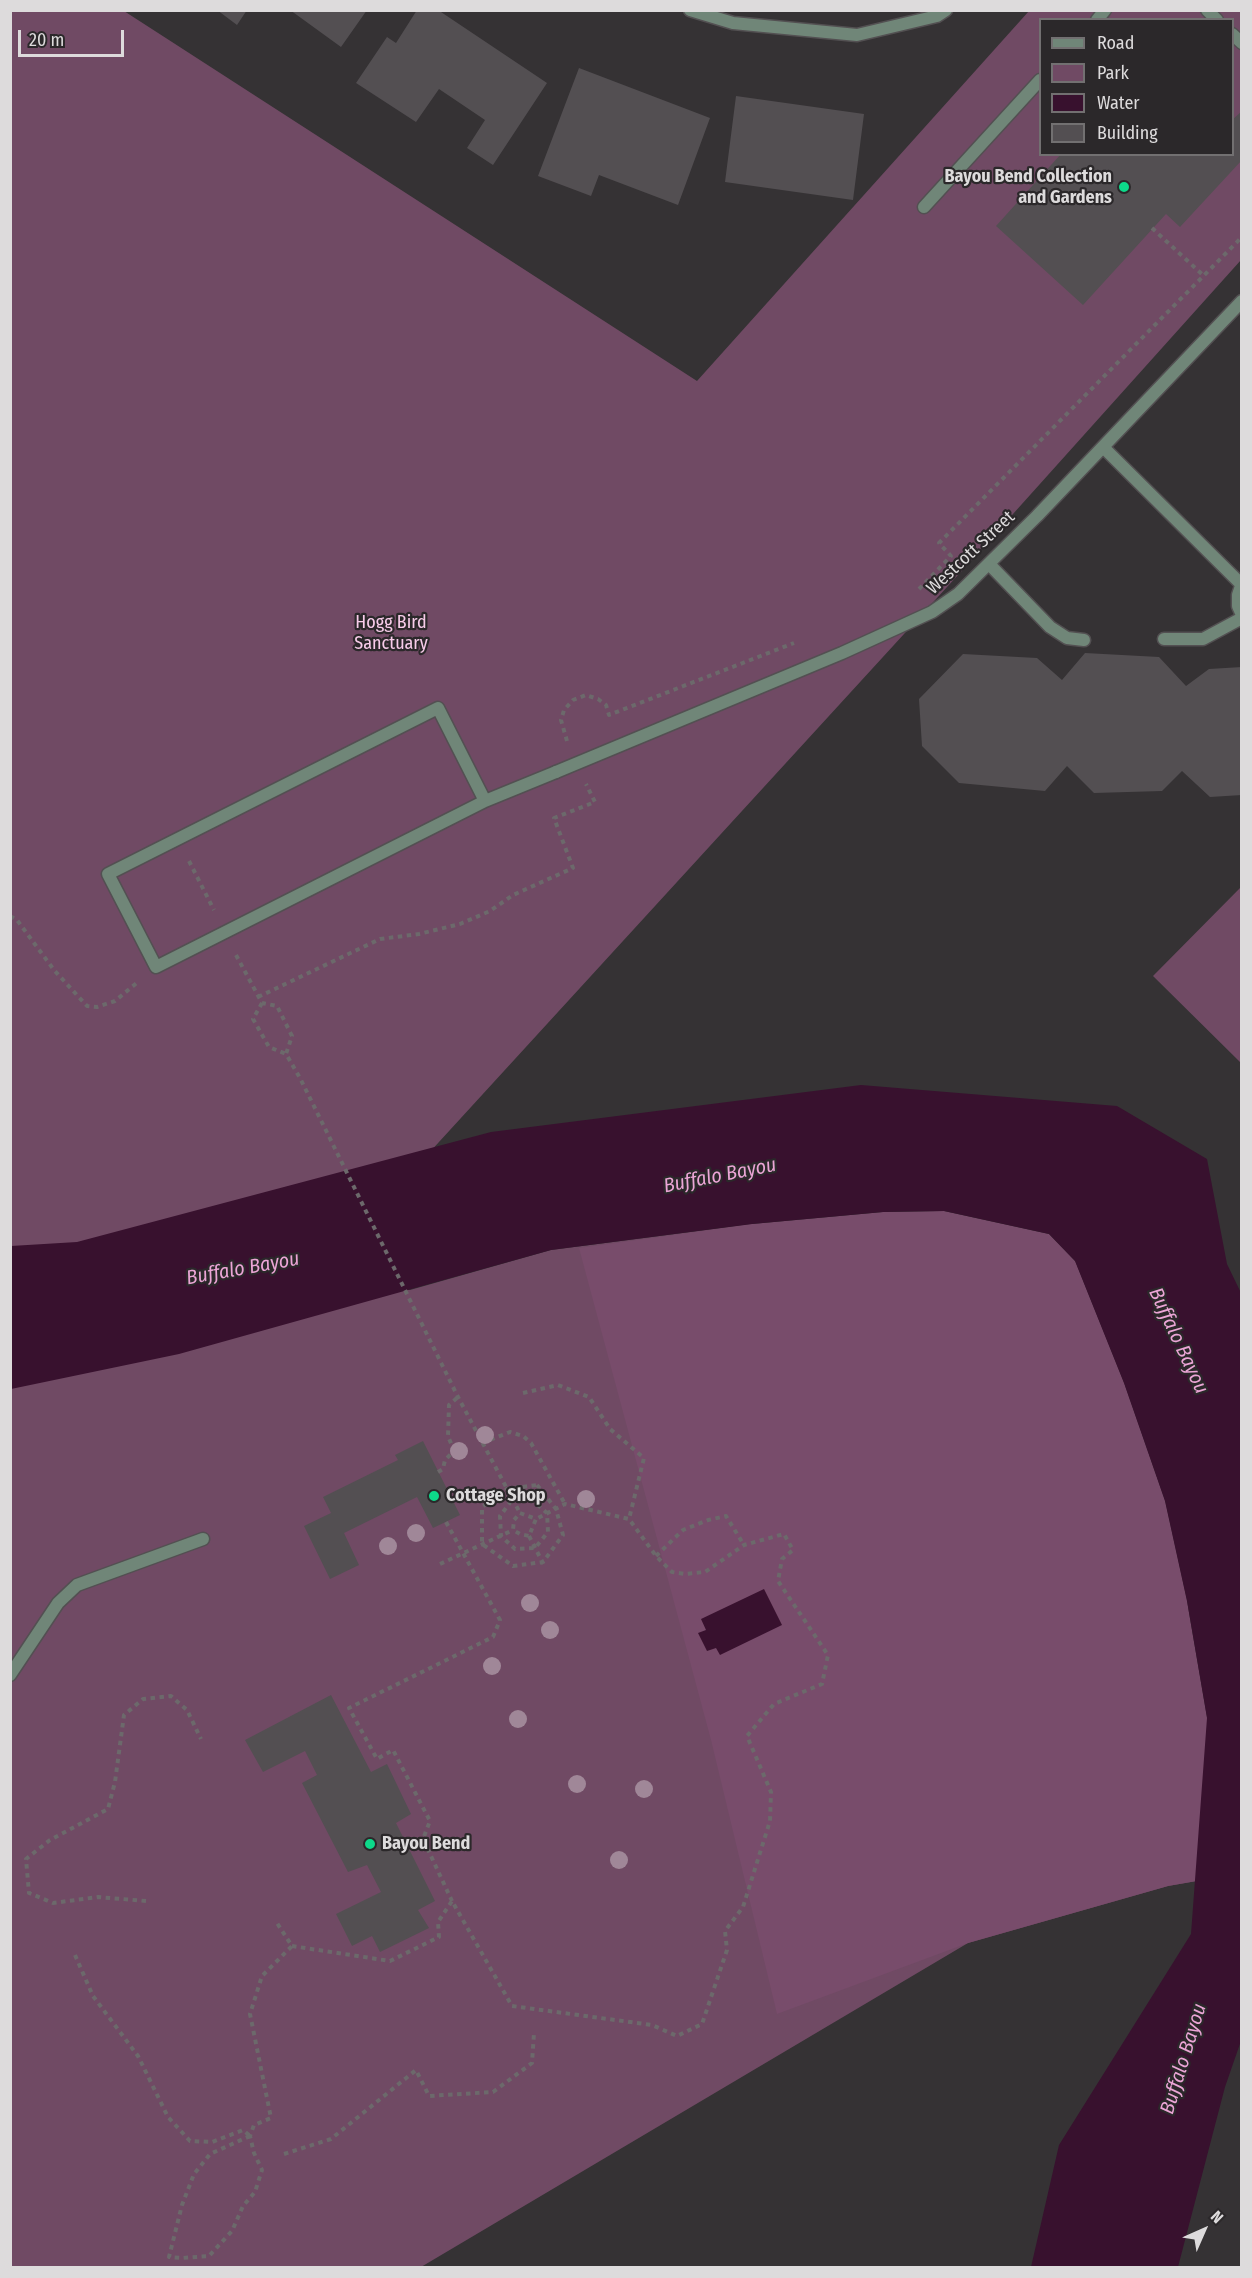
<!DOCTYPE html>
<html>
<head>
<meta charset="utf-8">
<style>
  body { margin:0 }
  #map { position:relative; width:1252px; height:2278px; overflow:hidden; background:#353234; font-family:"Fira Sans Condensed",sans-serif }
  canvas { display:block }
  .frame { position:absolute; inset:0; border:12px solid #dddbdc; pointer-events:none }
  .legend { position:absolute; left:1039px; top:18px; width:195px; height:138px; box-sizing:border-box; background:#2b282a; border:2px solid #727071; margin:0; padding:8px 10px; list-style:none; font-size:18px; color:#dddbdc }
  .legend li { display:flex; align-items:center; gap:12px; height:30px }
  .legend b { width:30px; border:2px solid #727071 }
  .north { position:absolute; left:1174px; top:2200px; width:60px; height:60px; -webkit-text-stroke:4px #2b282a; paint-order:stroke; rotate:45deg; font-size:16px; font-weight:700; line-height:24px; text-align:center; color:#dddbdc }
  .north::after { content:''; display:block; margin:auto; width:21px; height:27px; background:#dddbdc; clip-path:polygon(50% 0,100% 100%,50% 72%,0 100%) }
  .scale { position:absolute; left:18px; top:30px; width:106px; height:27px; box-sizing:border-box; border:3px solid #dddbdc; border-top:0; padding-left:8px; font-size:18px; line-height:21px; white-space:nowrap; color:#dddbdc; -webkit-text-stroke:4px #2b282a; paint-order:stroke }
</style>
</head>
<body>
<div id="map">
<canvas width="1252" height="2278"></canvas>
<div class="frame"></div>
<ul class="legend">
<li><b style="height:8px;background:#708678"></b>Road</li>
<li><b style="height:16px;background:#704a64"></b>Park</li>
<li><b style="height:16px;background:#38112e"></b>Water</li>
<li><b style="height:16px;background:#534f52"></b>Building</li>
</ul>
<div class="north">N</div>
<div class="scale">20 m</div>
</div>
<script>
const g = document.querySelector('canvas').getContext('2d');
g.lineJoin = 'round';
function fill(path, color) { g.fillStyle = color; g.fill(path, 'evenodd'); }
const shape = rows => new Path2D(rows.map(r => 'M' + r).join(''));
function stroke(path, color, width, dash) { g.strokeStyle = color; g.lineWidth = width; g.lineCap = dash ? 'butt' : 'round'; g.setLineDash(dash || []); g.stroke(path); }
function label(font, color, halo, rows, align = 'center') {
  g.font = font + ' "Fira Sans Condensed",sans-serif'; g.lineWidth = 4.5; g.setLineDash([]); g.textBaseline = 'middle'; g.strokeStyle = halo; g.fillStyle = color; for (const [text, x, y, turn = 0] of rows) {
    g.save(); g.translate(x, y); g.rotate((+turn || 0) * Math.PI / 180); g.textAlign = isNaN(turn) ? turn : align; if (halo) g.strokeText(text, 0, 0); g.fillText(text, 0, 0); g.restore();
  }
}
fill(shape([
  [11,11,124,11,697,381,1029,11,1241,11,1241,260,969,563,309,1284,410,1290,551,1250,752,1224,1075,1261,1124,1383,1165,1501,1187,1601,1208,1879,1168,1886,968,1943,421,2267,11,2268],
  [1040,20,1232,20,1232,154,1040,154],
  [1241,887,1241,1063,1153,976]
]), '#704a64');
fill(shape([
  [944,1211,1049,1234,1075,1261,1124,1383,1165,1501,1187,1601,1207,1717,1208,1879,1168,1886,968,1943,777,2014,711,1740,579,1248,752,1224,883,1212]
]), '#784c6b');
fill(shape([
  [861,1085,1117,1106,1207,1159,1227,1264,1242,1295,1242,2038,1225,2087,1178,2267,1031,2267,1059,2145,1191,1934,1207,1718,1187,1601,1165,1501,1124,1383,1075,1261,1049,1234,944,1211,883,1212,752,1224,551,1250,179,1354,11,1389,11,1246,77,1242,491,1132],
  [764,1589,782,1625,720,1655,716,1648,707,1651,698,1633,706,1630,701,1619]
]), '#38112e');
fill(shape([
  [217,10,247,10,237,25],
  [290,10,367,10,341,47],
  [417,10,438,10,547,83,493,165,467,148,485,120,439,89,416,122,356,83,387,37,396,43],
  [579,68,710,118,678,205,599,175,591,196,538,176],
  [736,96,864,114,853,200,725,182],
  [1242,111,1242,160,1180,227,1166,214,1083,305,996,226,1061,154,1232,154,1232,120],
  [1085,653,1159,657,1186,686,1209,669,1242,667,1242,795,1210,797,1182,771,1162,791,1094,793,1067,766,1045,791,959,783,922,746,919,699,963,654,1037,658,1062,680],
  [423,1441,460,1515,433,1528,417,1497,344,1533,359,1565,330,1579,304,1526,331,1513,323,1497,398,1460,395,1455],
  [331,1695,371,1772,387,1764,411,1814,396,1823,435,1901,418,1910,429,1928,380,1952,372,1936,352,1946,336,1914,381,1892,367,1865,348,1872,302,1783,317,1775,305,1751,263,1772,245,1740]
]), '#534f52');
const service = shape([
  [1207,10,1217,20],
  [1097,20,1105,10],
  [1232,34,1242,43],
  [924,207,1040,80],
  [1104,448,1241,584],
  [989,564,1050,627,1067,638,1084,640],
  [1242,583,1238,595,1238,606,1242,615],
  [1164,639,1203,639,1242,618],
  [485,801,438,708,108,874,156,967,485,801,556,772],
  [10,1675,58,1603,77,1585,203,1539]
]);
const minor = shape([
  [690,10,733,23,857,35,937,16,946,10],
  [556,772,842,653,932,612,958,594,1037,516,1242,301]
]);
stroke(service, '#535052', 15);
stroke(minor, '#535052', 15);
stroke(shape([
  [1152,228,1204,276],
  [919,589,951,556,939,543,1242,237],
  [567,741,561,720,564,710,573,700,586,695,598,699,606,705,609,715,794,643],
  [189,861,214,910],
  [10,916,17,920,54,970,87,1006,97,1007,115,1001,139,981],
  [236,955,262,1003,277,1006,292,1036,286,1054,300,1078,458,1397,520,1513],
  [258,997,380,939,419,934,460,924,490,911,513,895,573,868,554,818,595,802,586,784],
  [262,1003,253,1019,269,1047,286,1054],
  [523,1393,558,1385,589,1397,610,1429,644,1458,629,1519],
  [482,1443,510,1432,523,1436,531,1443,565,1504],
  [438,1472,443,1469,445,1460,454,1451,448,1436,449,1405,458,1397],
  [537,1485,556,1509,563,1535,543,1562,513,1566,482,1544,482,1507,507,1489,537,1485],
  [512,1500,532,1500,547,1513,548,1532,535,1548,515,1549,501,1536,500,1516,512,1500],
  [520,1513,536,1519,529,1536,520,1534,513,1530,514,1520,520,1513],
  [446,1522,500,1620,493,1637,349,1708,377,1759,393,1750,430,1821,423,1839,452,1901],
  [529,1536,545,1567],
  [656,1556,683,1530,708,1520,726,1516,744,1545],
  [440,1564,513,1530],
  [146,1901,98,1897,53,1903,29,1893,26,1859,50,1840,108,1809,115,1782,124,1715,143,1699,171,1696,187,1710,201,1739],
  [292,1946,390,1961,439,1937,438,1922,452,1901,512,2006,652,2025,677,2036,702,2024,727,1950,725,1931,743,1907,770,1821,771,1792,747,1736,774,1704,822,1684,828,1655,778,1581,782,1559,793,1550,784,1534,744,1545,705,1572,685,1574,672,1572,656,1556,629,1519,565,1504,536,1519],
  [75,1955,93,1996,138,2056,168,2117,190,2141,212,2142,243,2130,249,2135],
  [250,2136,210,2154,194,2174,182,2205,169,2257,182,2258,209,2256,232,2231,243,2206,255,2192,262,2170,254,2153,250,2136,254,2125,271,2118,250,2014,262,1976,292,1946,277,1923],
  [284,2154,331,2139,416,2070,429,2096,493,2092,532,2063,534,2033]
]), '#6c696b', 4, [4.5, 4.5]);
stroke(service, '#708678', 12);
stroke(minor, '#708678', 12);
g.fillStyle = '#a08798';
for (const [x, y] of [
  [485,1435],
  [459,1451],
  [586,1499],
  [416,1533],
  [388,1546],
  [530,1603],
  [550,1630],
  [492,1666],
  [518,1719],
  [577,1784],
  [644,1789],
  [619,1860]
]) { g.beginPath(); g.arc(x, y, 9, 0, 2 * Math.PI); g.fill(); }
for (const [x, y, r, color] of [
  [1124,187,6,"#0dd98a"],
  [434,1496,6,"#0dd98a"],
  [370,1844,6,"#0dd98a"]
]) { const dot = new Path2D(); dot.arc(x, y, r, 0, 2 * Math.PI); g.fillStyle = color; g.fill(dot); stroke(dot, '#2b282a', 2); }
label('bold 18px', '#dddbdc', '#2b282a', [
  ["Bayou Bend Collection",1112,177,"right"],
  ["and Gardens",1112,198,"right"],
  ["Cottage Shop",446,1496],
  ["Bayou Bend",382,1844]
], 'left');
label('18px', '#dddbdc', '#2b282a', [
  ["Westcott Street",971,553,-43]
]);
label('18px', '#f8ccea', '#2b282a', [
  ["Hogg Bird",391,623],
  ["Sanctuary",391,644]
]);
label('italic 20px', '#eba5d6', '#2b282a', [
  ["Buffalo Bayou",720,1176,-11],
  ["Buffalo Bayou",243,1269,-10],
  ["Buffalo Bayou",1178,1341,65],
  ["Buffalo Bayou",1184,2059,-73]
]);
</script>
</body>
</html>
